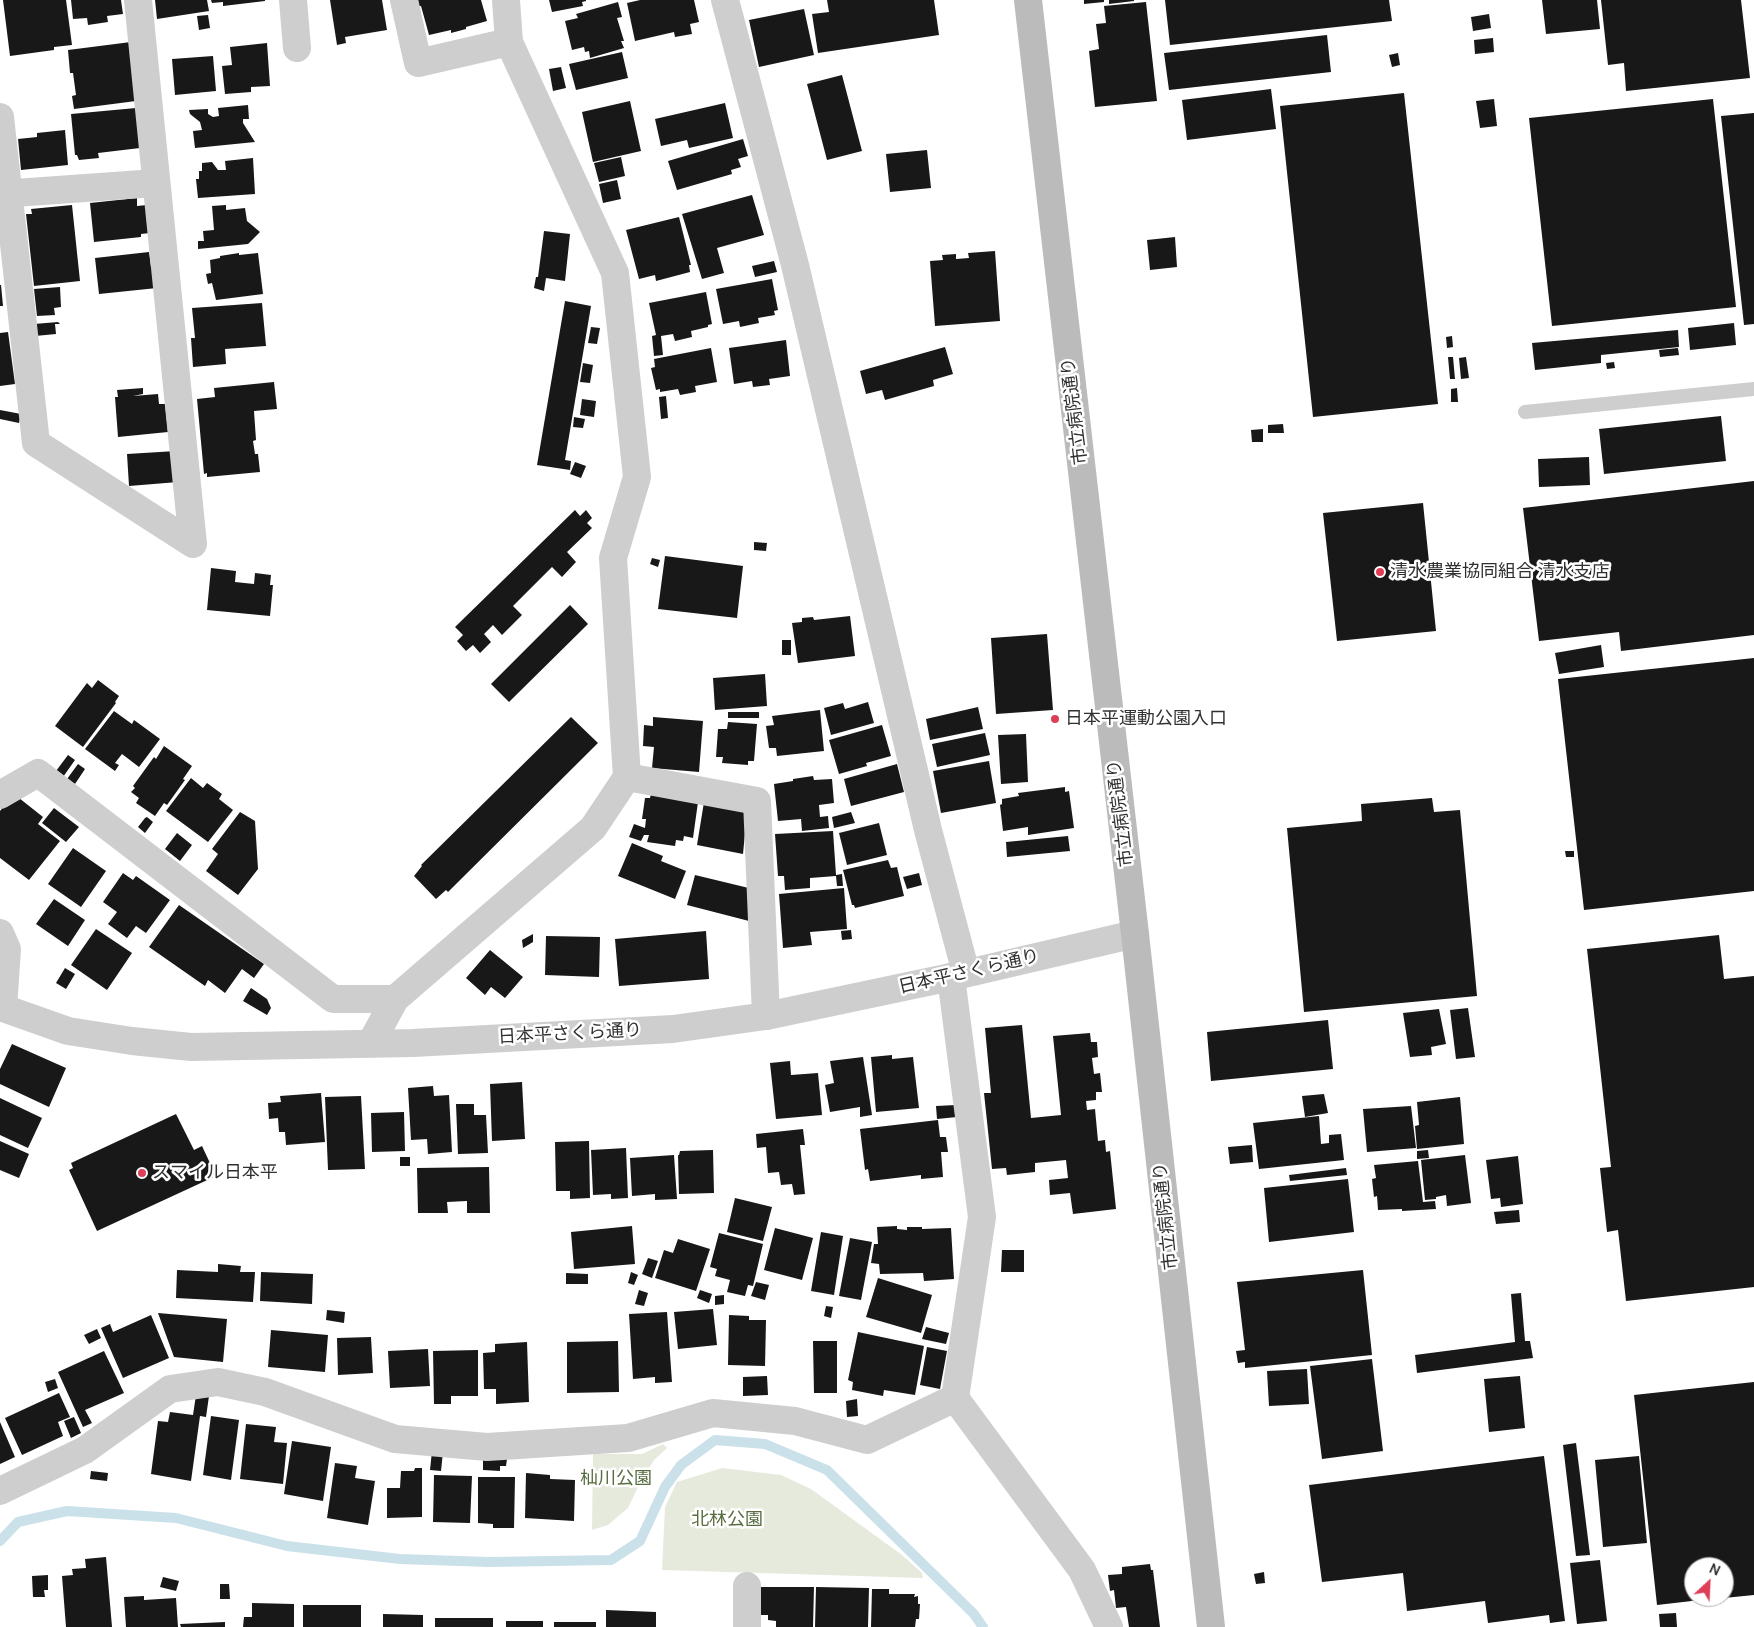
<!DOCTYPE html>
<html>
<head>
<meta charset="utf-8">
<style>
  body { margin:0 }
  #map { position:relative; width:1754px; height:1627px; overflow:hidden; background:#fff; font-family:Manrope,sans-serif }
  canvas { display:block }
  .north { position:absolute; left:1684px; top:1557px; width:50px; height:50px; box-sizing:border-box; background:#fff; border:1px solid #adadad; border-radius:50%; rotate:25deg; font-size:14px; font-weight:700; line-height:20px; text-align:center; color:#313131 }
  .north::after { content:''; display:block; margin:auto; width:18px; height:22px; background:#de3e58; clip-path:polygon(50% 0,100% 100%,50% 72%,0 100%) }
</style>
</head>
<body>
<div id="map">
<canvas width="1754" height="1627"></canvas>
<div class="north">N</div>
</div>
<script>
const g = document.querySelector('canvas').getContext('2d');
g.lineJoin = 'round';
function fill(path, color) { g.fillStyle = color; g.fill(path, 'evenodd'); }
const shape = rows => new Path2D(rows.map(r => 'M' + r).join(''));
function stroke(path, color, width, dash) { g.strokeStyle = color; g.lineWidth = width; g.lineCap = dash ? 'butt' : 'round'; g.setLineDash(dash || []); g.stroke(path); }
function label(font, color, halo, rows, align = 'center') {
  g.font = font + ' Manrope,"Noto Sans JP",sans-serif'; g.lineWidth = 5; g.setLineDash([]); g.textBaseline = 'middle'; g.strokeStyle = halo; g.fillStyle = color; for (const [text, x, y, turn = 0] of rows) {
    g.save(); g.translate(x, y); g.rotate((+turn || 0) * Math.PI / 180); g.textAlign = isNaN(turn) ? turn : align; if (halo) g.strokeText(text, 0, 0); g.fillText(text, 0, 0); g.restore();
  }
}
fill(shape([
  [663,1444,667,1448,654,1460,639,1485,628,1508,608,1525,592,1530,593,1454,642,1454],
  [722,1468,781,1475,811,1489,902,1555,922,1573,923,1578,662,1570,665,1507,677,1482]
]), '#e5eadd');
stroke(shape([
  [0,1541,18,1522,67,1511,176,1518,287,1546,400,1559,489,1562,611,1560,640,1541,665,1487,681,1465,715,1440,765,1444,827,1470,974,1614,983,1627]
]), '#cbe1ea', 10);
fill(shape([
  [3,0,66,0,72,45,54,47,54,50,10,56],
  [71,0,121,0,123,14,107,16,108,22,88,25,87,18,73,19],
  [155,0,207,0,209,11,157,19],
  [211,0,265,0,265,1,223,6,223,2,212,3],
  [330,0,382,0,387,30,345,37,346,43,337,45],
  [413,0,481,0,487,21,466,27,466,29,451,33,451,30,429,35,421,6,414,7],
  [549,0,586,0,586,1,582,2,583,6,552,12],
  [640,0,694,0,699,22,690,24,692,34,675,37,674,32,635,41,627,3],
  [827,0,934,0,939,35,818,53,812,14,829,12],
  [1084,0,1104,0,1104,2,1084,4],
  [1109,0,1134,0,1134,1,1109,4],
  [1165,0,1389,0,1392,21,1170,45],
  [1542,0,1597,0,1600,29,1546,34],
  [1601,0,1741,0,1750,78,1626,91,1624,63,1608,65],
  [618,2,622,17,617,18,624,41,621,41,624,48,590,58,589,51,585,52,584,47,572,50,565,21,578,18,576,14],
  [1146,2,1157,101,1095,107,1089,51,1099,49,1096,24,1106,23,1104,6],
  [804,9,814,55,759,67,749,20],
  [1489,14,1491,28,1473,31,1471,17],
  [208,15,210,28,199,30,197,16],
  [1327,35,1331,72,1169,90,1164,53],
  [1493,38,1494,52,1475,54,1474,40],
  [131,42,136,101,74,109,72,96,76,95,73,73,70,73,68,50],
  [267,43,270,86,251,87,251,92,225,94,222,66,232,65,230,47],
  [622,52,628,78,576,90,569,64],
  [1398,53,1400,65,1392,67,1389,55],
  [213,56,216,91,175,95,172,59],
  [561,67,566,88,553,91,549,69],
  [842,75,862,151,827,160,807,84],
  [1271,89,1276,129,1187,140,1182,100],
  [1404,93,1438,404,1313,417,1280,106],
  [1494,99,1497,126,1480,128,1476,101],
  [1713,99,1736,307,1552,326,1529,118],
  [630,101,641,151,593,162,582,112],
  [725,103,733,138,689,148,687,140,661,146,655,119],
  [248,105,249,119,243,119,243,123,255,142,195,148,193,131,202,130,200,122,190,114,189,110,208,109,208,114,213,117,219,116,218,108],
  [136,108,140,148,98,153,99,158,79,160,77,155,75,155,71,114],
  [1754,113,1754,324,1744,325,1721,116],
  [65,130,68,165,21,170,18,139,37,137,37,133],
  [743,139,748,156,738,159,741,167,731,170,732,174,677,190,668,161],
  [927,150,931,188,890,192,886,154],
  [621,157,625,176,599,182,594,163],
  [253,158,255,194,198,198,196,179,199,179,199,171,202,171,202,163,212,162,218,170,226,170,225,161],
  [617,180,621,199,603,203,599,184],
  [752,195,764,235,717,248,724,273,702,279,682,214],
  [137,198,137,206,147,205,150,233,141,234,141,237,94,242,90,203],
  [72,205,80,281,34,286,26,214,32,214,31,209],
  [226,205,226,210,245,208,247,221,260,232,248,244,198,249,198,241,204,241,203,231,214,230,212,206],
  [679,217,691,265,689,265,690,272,656,281,655,275,639,279,626,230],
  [544,231,570,234,565,281,546,278,544,291,534,288,536,277,538,277],
  [1175,237,1177,267,1150,270,1147,240],
  [995,251,1000,321,935,326,930,261,943,260,942,255,956,254,956,259,969,258,968,253],
  [149,252,151,267,155,267,157,288,99,294,95,258],
  [239,253,239,255,258,253,263,294,216,300,212,283,208,284,206,274,211,273,210,260,220,258,220,256],
  [774,261,777,272,755,277,752,266],
  [772,279,778,310,774,311,775,315,758,318,759,323,740,327,739,321,723,324,716,289],
  [0,285,1,285,3,306,0,306],
  [60,287,61,307,54,308,55,315,37,316,34,289],
  [706,292,712,324,708,325,708,327,691,331,692,337,675,341,673,334,661,336,663,355,654,356,652,336,656,335,649,303],
  [565,301,591,306,565,460,571,461,570,470,537,465],
  [262,303,266,346,225,349,226,364,193,367,191,338,195,338,192,308],
  [58,322,60,324,55,324,56,334,35,336,34,324],
  [1734,323,1736,345,1690,350,1688,328],
  [591,327,600,328,597,344,588,343],
  [1678,330,1679,347,1601,355,1601,363,1535,370,1532,343],
  [8,332,15,384,0,386,0,333],
  [1452,336,1453,347,1447,348,1446,337],
  [786,340,790,376,769,379,770,385,753,387,752,381,734,384,729,348],
  [945,347,953,374,933,380,934,386,885,400,882,390,866,394,860,371],
  [711,348,717,382,695,386,696,392,680,395,678,389,660,392,660,389,656,390,651,368,655,367,654,359],
  [1678,348,1679,355,1660,357,1659,350],
  [1448,357,1453,357,1455,379,1450,379],
  [1466,357,1469,378,1461,379,1459,358],
  [1614,362,1615,368,1607,369,1606,363],
  [583,363,593,365,590,383,580,382],
  [274,382,277,409,254,411,256,440,253,441,255,454,258,454,260,472,207,477,207,473,204,474,197,399,215,397,214,388],
  [143,388,143,394,133,396,158,394,159,404,165,404,168,432,118,437,115,397,118,397,117,390],
  [1457,388,1458,402,1451,402,1451,389],
  [666,396,668,418,661,419,659,397],
  [582,399,596,401,594,417,580,415],
  [0,410,21,414,19,423,0,419],
  [1721,416,1726,461,1604,474,1599,429],
  [574,417,585,419,583,428,573,427],
  [1283,424,1284,433,1268,433,1268,425],
  [1263,429,1263,442,1252,442,1251,430],
  [176,451,178,482,129,486,127,454],
  [1589,457,1590,485,1539,487,1538,459],
  [575,462,586,466,581,478,570,474],
  [1754,481,1754,635,1621,651,1619,632,1539,641,1523,508],
  [1423,503,1436,631,1337,641,1323,513],
  [575,510,580,516,586,510,592,518,587,523,592,528,567,552,576,562,562,577,552,567,513,606,522,615,502,635,493,625,484,634,491,642,480,653,473,645,466,651,457,641,463,635,455,627],
  [754,542,767,543,766,551,754,550],
  [665,556,743,566,737,618,658,609],
  [652,558,660,560,658,567,650,564],
  [211,568,236,571,235,582,254,584,255,573,271,575,270,585,273,585,270,616,207,610],
  [570,605,588,624,509,702,491,684],
  [850,616,855,656,798,663,792,623,802,622,802,618,813,617,814,620],
  [1047,634,1053,710,996,714,991,638],
  [782,640,791,640,791,655,782,655],
  [1601,645,1604,667,1559,674,1555,653],
  [1754,658,1754,891,1584,910,1558,679],
  [765,674,767,706,715,710,713,678],
  [98,680,119,696,115,702,116,703,83,747,55,726,87,683,92,688],
  [868,702,874,723,831,735,824,708,843,703,845,709],
  [978,707,983,729,930,740,926,719],
  [820,710,824,751,777,756,776,748,769,748,766,726,774,725,772,716],
  [114,711,132,724,134,720,160,739,139,767,122,754,115,763,119,765,115,771,85,749],
  [728,712,759,712,759,718,728,718],
  [571,717,598,743,448,892,446,890,436,899,414,876,422,866,421,865],
  [653,717,703,721,699,772,652,768,654,747,643,746,644,725,653,726],
  [728,722,757,724,754,761,748,761,748,765,722,763,723,757,716,757,718,729,727,729],
  [882,725,891,756,866,763,867,766,839,774,829,740],
  [985,733,990,755,937,767,932,744],
  [1026,734,1028,782,1001,784,998,735],
  [164,746,192,766,183,779,185,780,167,805,164,803,155,816,136,803,139,798,131,792,135,788,133,786,154,757,156,759],
  [68,755,75,760,63,777,56,771],
  [989,761,996,803,941,813,933,771],
  [78,764,85,769,75,784,67,779],
  [897,764,904,792,851,806,844,779],
  [813,776,814,780,832,779,834,803,819,805,820,817,828,816,829,828,802,831,801,819,778,821,774,784,793,781,793,779],
  [191,778,203,788,207,783,222,794,219,799,233,810,208,842,166,811],
  [1065,787,1065,792,1069,791,1074,828,1028,835,1028,827,1003,831,1000,805,1002,804,1002,799,1019,796,1018,793],
  [14,794,43,817,38,824,60,841,29,880,0,858,0,811],
  [651,794,698,802,693,838,684,836,683,841,676,840,675,846,647,842,649,835,644,835,641,841,629,837,634,824,645,828,646,819,642,819,645,798,650,798],
  [1432,798,1434,812,1460,810,1477,996,1304,1012,1287,828,1362,821,1361,804],
  [704,802,747,812,743,854,697,845],
  [54,808,79,827,66,842,42,823],
  [240,812,255,821,258,869,238,895,206,871,218,854,212,849],
  [851,812,855,823,834,828,832,817],
  [147,817,153,822,145,833,138,827,145,818],
  [879,823,887,855,847,865,839,833],
  [833,831,836,875,842,874,843,886,837,886,836,876,810,878,810,888,785,890,784,876,778,876,775,834],
  [177,833,192,845,180,861,165,849],
  [1068,836,1070,851,1007,857,1006,842],
  [632,843,663,856,661,861,686,871,675,899,618,876],
  [73,848,106,871,81,907,48,884],
  [1565,851,1574,851,1574,857,1566,857],
  [888,860,891,868,897,867,904,896,855,908,854,905,852,905,843,870],
  [123,873,133,880,136,876,170,900,146,933,136,926,127,938,108,924,117,912,103,902],
  [919,873,922,885,907,889,903,877],
  [695,875,757,890,749,921,687,905],
  [844,888,847,929,810,932,812,945,783,948,779,894],
  [54,899,85,920,68,946,36,924],
  [179,905,264,964,254,978,242,969,225,993,208,980,205,986,149,947],
  [96,929,132,953,107,990,71,965],
  [851,930,852,939,842,940,841,931],
  [706,931,709,979,619,986,615,939],
  [533,934,533,942,523,948,522,940],
  [1719,935,1724,979,1754,976,1754,1287,1626,1301,1618,1230,1607,1232,1600,1168,1611,1167,1587,949],
  [546,936,600,937,599,977,545,975],
  [490,950,523,977,505,998,491,987,485,995,466,978],
  [65,968,75,974,66,989,56,983],
  [251,988,267,999,271,1008,267,1015,243,1001],
  [1468,1008,1475,1057,1456,1059,1450,1010],
  [1439,1009,1446,1044,1431,1047,1432,1055,1410,1057,1403,1013],
  [1328,1020,1333,1069,1211,1081,1207,1032],
  [1022,1025,1031,1118,1061,1115,1053,1036,1090,1033,1091,1042,1097,1042,1098,1057,1092,1058,1094,1074,1100,1073,1102,1092,1096,1092,1096,1100,1086,1101,1087,1110,1095,1109,1098,1141,1105,1140,1106,1152,1110,1151,1116,1209,1073,1214,1070,1193,1050,1195,1049,1180,1068,1178,1066,1160,1035,1163,1035,1172,1007,1175,1006,1168,992,1169,984,1093,991,1093,985,1028],
  [12,1044,66,1068,49,1107,0,1084,0,1069],
  [892,1055,892,1059,913,1057,919,1108,876,1112,871,1057],
  [863,1057,872,1115,860,1117,860,1107,830,1112,825,1085,834,1083,830,1061],
  [790,1061,791,1075,818,1073,822,1115,776,1119,770,1063],
  [522,1082,525,1139,492,1141,490,1084],
  [433,1086,434,1096,449,1095,452,1152,428,1154,427,1139,411,1140,408,1088],
  [321,1093,325,1142,286,1145,285,1132,279,1132,278,1118,269,1119,268,1103,281,1102,280,1096],
  [1324,1094,1328,1113,1305,1117,1302,1096],
  [361,1096,365,1169,328,1170,325,1097],
  [1460,1097,1464,1144,1417,1149,1415,1126,1419,1125,1417,1102],
  [0,1098,42,1118,28,1148,0,1135],
  [456,1104,474,1104,474,1115,486,1115,488,1153,458,1154],
  [956,1105,957,1117,937,1119,936,1106],
  [1411,1106,1416,1148,1367,1152,1363,1109],
  [404,1112,405,1151,372,1152,371,1113],
  [176,1114,194,1150,202,1146,216,1176,97,1231,69,1170,73,1168,71,1163],
  [1319,1116,1321,1144,1329,1143,1329,1135,1341,1134,1344,1160,1259,1169,1253,1123],
  [938,1120,940,1137,946,1137,948,1152,941,1152,943,1177,921,1179,921,1175,870,1181,868,1169,865,1170,860,1129],
  [803,1129,805,1145,800,1145,805,1194,794,1195,792,1184,781,1185,779,1172,768,1173,766,1147,757,1148,756,1134],
  [0,1141,29,1154,19,1178,0,1170],
  [589,1141,590,1198,570,1199,570,1191,556,1191,555,1142],
  [1252,1145,1253,1162,1230,1164,1228,1147],
  [626,1148,628,1198,611,1199,611,1194,593,1195,591,1150],
  [713,1150,714,1193,679,1194,678,1155,679,1155,680,1151],
  [1428,1150,1429,1158,1417,1159,1417,1151],
  [674,1155,677,1199,655,1200,655,1194,632,1196,630,1158],
  [1465,1155,1471,1203,1447,1206,1446,1195,1436,1197,1436,1199,1425,1200,1421,1160],
  [1518,1156,1523,1204,1501,1207,1500,1198,1491,1199,1486,1160],
  [400,1157,410,1157,410,1166,400,1166],
  [1418,1161,1423,1202,1435,1201,1436,1209,1402,1211,1402,1209,1378,1210,1377,1196,1374,1197,1372,1179,1376,1178,1374,1165],
  [489,1167,490,1213,467,1213,467,1201,447,1202,448,1213,418,1213,417,1168],
  [1346,1168,1347,1175,1290,1181,1289,1175],
  [1348,1179,1354,1232,1269,1242,1264,1188],
  [735,1198,772,1207,763,1241,727,1232],
  [1519,1210,1520,1222,1496,1224,1494,1212],
  [632,1226,635,1264,574,1269,571,1232],
  [897,1226,897,1229,907,1230,907,1227,922,1227,922,1229,951,1228,954,1279,924,1281,923,1273,880,1274,879,1264,871,1263,874,1244,878,1244,877,1227],
  [775,1228,813,1238,802,1280,764,1270],
  [821,1232,843,1236,834,1295,811,1291],
  [719,1233,763,1244,753,1286,748,1285,745,1296,727,1292,730,1280,715,1276,717,1269,710,1267],
  [850,1238,872,1242,861,1300,839,1296],
  [678,1239,710,1249,696,1291,655,1278,664,1250,673,1253],
  [1002,1250,1024,1250,1024,1272,1001,1272],
  [648,1258,658,1261,652,1278,642,1274],
  [218,1264,241,1266,240,1272,255,1272,253,1302,176,1298,177,1270,218,1272],
  [1363,1270,1372,1355,1245,1368,1245,1362,1238,1363,1236,1351,1245,1350,1237,1282],
  [261,1272,313,1274,312,1304,260,1301],
  [631,1272,638,1275,634,1285,628,1283],
  [566,1273,588,1274,588,1284,566,1284],
  [878,1278,932,1295,921,1333,866,1317],
  [756,1282,769,1285,765,1300,751,1296],
  [639,1290,648,1293,644,1306,635,1304],
  [700,1290,712,1294,709,1303,697,1298],
  [1521,1293,1525,1341,1530,1341,1533,1358,1417,1373,1415,1355,1515,1342,1511,1294],
  [724,1295,724,1304,715,1305,715,1296],
  [826,1306,833,1307,831,1318,824,1316],
  [713,1309,717,1345,678,1349,674,1312],
  [327,1310,345,1312,344,1323,326,1320],
  [667,1312,672,1382,655,1383,655,1377,633,1379,629,1314],
  [158,1313,227,1319,223,1362,174,1357],
  [151,1315,169,1358,123,1378,101,1328,110,1324,113,1332],
  [729,1315,749,1316,749,1320,766,1320,765,1366,728,1365],
  [926,1327,949,1333,946,1344,922,1339],
  [97,1329,101,1338,89,1344,84,1335],
  [271,1330,328,1335,325,1372,268,1367],
  [858,1332,924,1346,915,1395,884,1390,883,1396,852,1390,853,1382,848,1380],
  [371,1337,373,1373,338,1375,337,1338],
  [618,1341,619,1392,567,1393,567,1342],
  [813,1341,837,1341,837,1393,814,1393],
  [527,1342,529,1402,496,1404,496,1389,484,1389,483,1353,495,1352,495,1344],
  [927,1347,947,1351,940,1389,920,1385],
  [428,1349,430,1386,390,1388,388,1351],
  [478,1350,478,1396,451,1396,451,1404,434,1404,433,1351],
  [104,1351,124,1393,85,1410,92,1423,83,1427,58,1372],
  [1372,1359,1383,1451,1322,1459,1310,1366],
  [1307,1369,1309,1404,1269,1406,1267,1371],
  [767,1376,768,1395,743,1396,743,1377],
  [1520,1376,1525,1428,1489,1432,1484,1379],
  [55,1379,58,1388,48,1392,45,1382],
  [1754,1382,1754,1595,1724,1598,1724,1567,1694,1567,1694,1597,1718,1597,1718,1598,1657,1605,1634,1395],
  [59,1393,70,1417,58,1422,63,1436,22,1455,5,1418],
  [196,1395,209,1396,206,1417,200,1416,191,1481,151,1474,158,1421,168,1422,170,1412,193,1415],
  [857,1399,858,1416,847,1417,846,1401],
  [211,1416,239,1420,231,1480,203,1475],
  [74,1417,81,1433,71,1438,64,1421],
  [0,1422,15,1457,0,1464],
  [246,1424,276,1427,274,1442,287,1443,283,1484,240,1479],
  [292,1441,331,1447,323,1501,284,1494],
  [1576,1443,1590,1555,1576,1556,1563,1445],
  [432,1451,443,1452,441,1471,430,1470],
  [1544,1456,1565,1621,1550,1623,1549,1615,1488,1623,1485,1601,1407,1611,1403,1573,1322,1582,1309,1485],
  [1639,1456,1647,1543,1603,1547,1595,1460],
  [483,1458,507,1459,506,1466,500,1466,500,1471,483,1470],
  [335,1463,357,1466,355,1478,375,1481,368,1525,327,1518],
  [415,1468,422,1468,422,1517,387,1518,387,1488,400,1488,401,1471,414,1471],
  [91,1471,108,1473,107,1481,90,1479],
  [526,1473,550,1475,550,1479,575,1480,574,1521,525,1518],
  [434,1475,472,1476,470,1523,433,1522],
  [478,1477,515,1477,514,1528,493,1528,493,1524,478,1523],
  [106,1557,112,1627,66,1627,62,1576,73,1575,72,1569,86,1568,85,1559],
  [1600,1560,1607,1621,1577,1624,1570,1563],
  [1150,1564,1151,1570,1153,1570,1160,1627,1129,1627,1126,1607,1116,1608,1114,1590,1110,1591,1108,1575,1122,1574,1122,1567],
  [1264,1572,1265,1583,1256,1584,1254,1574],
  [48,1575,48,1590,44,1590,45,1597,33,1597,32,1576],
  [163,1577,179,1581,176,1591,160,1587],
  [220,1584,229,1584,230,1599,220,1599],
  [759,1587,814,1587,813,1627,776,1627,776,1621,768,1620,768,1615,759,1615],
  [816,1587,869,1588,868,1627,815,1627],
  [872,1589,889,1589,889,1594,915,1594,914,1597,918,1596,918,1604,920,1604,919,1619,916,1619,915,1627,871,1627],
  [144,1596,144,1600,176,1598,178,1627,126,1627,124,1597],
  [252,1603,294,1604,294,1627,243,1627,244,1617,252,1617],
  [303,1605,361,1605,361,1627,303,1627],
  [606,1610,656,1612,656,1627,606,1627],
  [1676,1613,1677,1627,1660,1627,1659,1614],
  [383,1614,423,1615,423,1627,383,1627],
  [435,1618,493,1618,493,1627,435,1627],
  [506,1621,543,1621,543,1627,506,1627],
  [225,1622,225,1627,181,1627,180,1624],
  [554,1622,596,1622,596,1627,554,1627]
]), '#181818');
stroke(shape([
  [1525,412,1754,389]
]), '#cecece', 14);
stroke(shape([
  [293,0,297,48],
  [404,0,418,63,509,42],
  [725,0,795,265,928,830,966,973],
  [0,117,36,443,193,544,138,0],
  [0,194,156,183],
  [627,777,757,801,766,1016],
  [0,795,38,773,333,999,395,999],
  [0,933,7,949,3,1008],
  [951,977,982,1217,955,1398,1082,1570,1109,1627],
  [371,1043,395,999,593,828,627,777,613,558,637,477,615,273,509,42,506,0],
  [0,1491,85,1450,170,1389,218,1382,265,1392,395,1439,487,1447,628,1438,713,1413,795,1421,867,1440,955,1398],
  [747,1586,747,1627]
]), '#cecece', 28);
stroke(shape([
  [0,1007,68,1031,132,1041,191,1047,413,1043,673,1029,766,1016,951,977,1135,934]
]), '#cecece', 28);
stroke(shape([
  [1028,0,1135,934,1211,1627]
]), '#bbb', 28);
for (const [x, y, r, color] of [
  [1380,572,5,"#de3e58"],
  [1055,719,5,"#de3e58"],
  [142,1173,5,"#de3e58"]
]) { const dot = new Path2D(); dot.arc(x, y, r, 0, 2 * Math.PI); g.fillStyle = color; g.fill(dot); stroke(dot, '#fff', 2); }
label('18px', '#313131', '#fff', [
  ["市立病院通り",1075,411,-97],
  ["市立病院通り",1121,813,-97],
  ["日本平さくら通り",969,972,-13],
  ["日本平さくら通り",570,1034,-3],
  ["市立病院通り",1166,1216,-96]
]);
label('18px', '#313131', '#fff', [
  ["清水農業協同組合 清水支店",1390,572],
  ["日本平運動公園入口",1065,719],
  ["スマイル日本平",152,1173]
], 'left');
label('18px', '#586c40', '#fff', [
  ["杣川公園",616,1479],
  ["北林公園",727,1520]
]);
</script>
</body>
</html>
